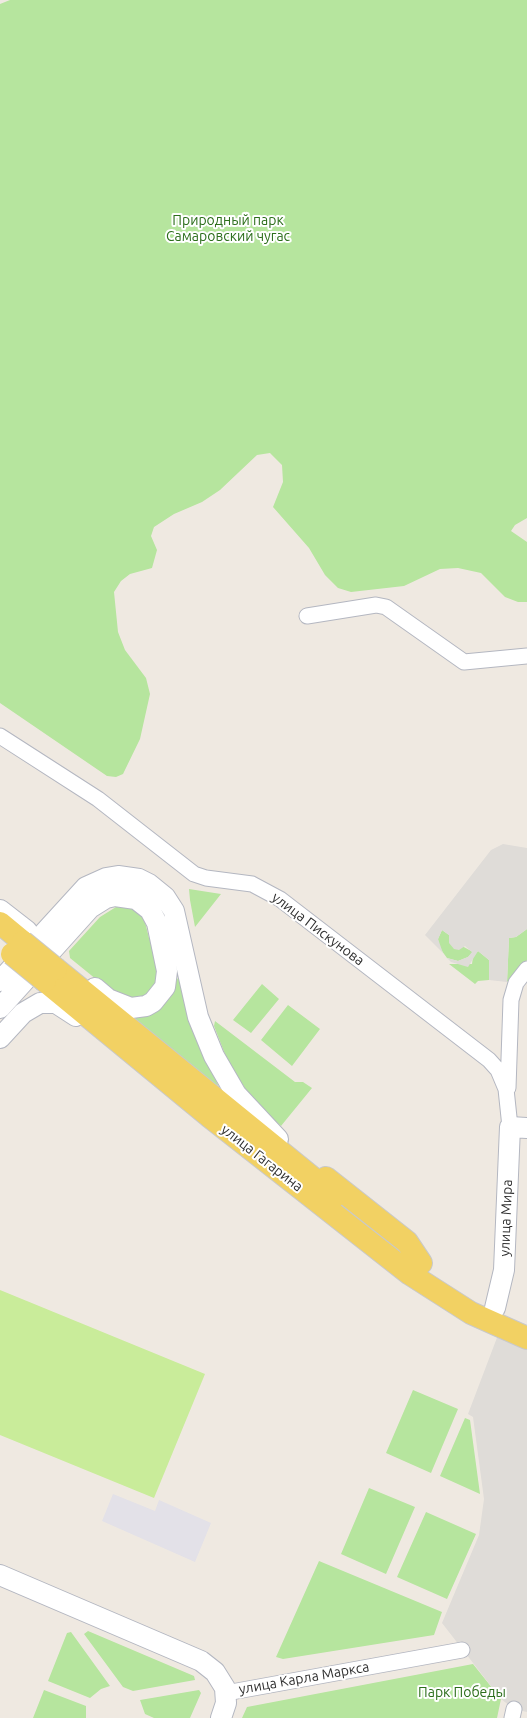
<!DOCTYPE html>
<html>
<head>
<meta charset="utf-8">
<style>
  body { margin:0 }
  canvas { display:block; background:#efe9e1 }
</style>
</head>
<body>
<canvas width="527" height="1718"></canvas>
<script>
const g = document.querySelector('canvas').getContext('2d');
g.lineJoin = 'round';
function fill(path, color) { g.fillStyle = color; g.fill(path, 'evenodd'); }
const shape = rows => new Path2D(rows.map(r => 'M' + r).join(''));
function stroke(path, color, width, dash) { g.strokeStyle = color; g.lineWidth = width; g.lineCap = dash ? 'butt' : 'round'; g.setLineDash(dash || []); g.stroke(path); }
function label(font, color, halo, rows, align = 'center') {
  g.font = font + ' Ubuntu,sans-serif'; g.lineWidth = 4; g.setLineDash([]); g.textBaseline = 'middle'; g.strokeStyle = halo; g.fillStyle = color; for (const [text, x, y, turn = 0] of rows) {
    g.save(); g.translate(x, y); g.rotate((+turn || 0) * Math.PI / 180); g.textAlign = isNaN(turn) ? turn : align; if (halo) g.strokeText(text, 0, 0); g.fillText(text, 0, 0); g.restore();
  }
}
fill(shape([
  [113,1494,155,1511,159,1500,211,1523,195,1562,102,1521]
]), '#e3e1e8');
fill(shape([
  [10,0,527,0,527,518,515,525,511,531,527,542,527,602,518,602,505,597,481,573,458,568,440,569,404,586,351,592,338,588,325,575,309,548,273,507,283,482,282,465,270,453,257,455,220,490,202,502,174,514,154,527,151,536,157,550,152,568,130,574,121,581,114,592,118,632,125,650,146,678,150,694,140,739,123,774,116,777,107,776,0,703,0,4],
  [189,889,221,894,195,927,190,900],
  [116,907,130,908,139,913,144,918,149,938,154,947,159,978,142,999,118,997,70,958,69,951,100,917],
  [527,929,527,960,507,982,509,938,516,937],
  [442,930,449,935,449,939,473,952,468,957,458,961,447,958,439,947,438,939],
  [478,951,489,960,489,980,478,981,475,984,449,964,472,964,473,957],
  [179,976,195,1037,218,1085,214,1086,133,1018,133,1016,172,989],
  [262,984,279,999,251,1033,233,1020],
  [288,1005,320,1029,292,1066,261,1040],
  [215,1021,295,1082,303,1082,312,1088,281,1126,258,1106,230,1067,214,1026],
  [413,1390,458,1409,431,1473,386,1453],
  [465,1418,470,1420,480,1494,440,1476],
  [369,1488,415,1507,386,1574,341,1554],
  [426,1512,476,1534,447,1599,397,1577],
  [319,1561,442,1612,434,1635,283,1659,276,1657],
  [88,1631,194,1676,195,1680,133,1691,123,1687,84,1634],
  [71,1632,110,1686,101,1689,90,1698,48,1681,67,1633],
  [473,1664,501,1699,497,1718,242,1718,247,1707],
  [44,1690,86,1706,86,1718,33,1718],
  [199,1690,201,1693,190,1718,154,1718,145,1714,140,1700]
]), '#b6e59e');
fill(shape([
  [0,1290,205,1374,154,1498,0,1435]
]), '#c9ec9a');
fill(shape([
  [503,844,527,848,527,929,516,937,509,938,507,982,489,980,489,960,478,951,468,967,451,962,447,958,458,961,468,957,472,952,465,946,459,950,454,949,449,943,449,935,442,930,438,939,443,953,425,935,491,850],
  [498,1335,527,1346,527,1712,514,1709,501,1699,442,1623,479,1535,484,1499,473,1417,468,1414]
]), '#dfdcd8');
const street = shape([
  [307,616,376,605,386,607,464,662,527,656],
  [0,736,98,799,194,874,206,878,252,884,280,899,489,1060,498,1070,506,1089,510,1127],
  [508,1088,511,1000,516,983,527,969],
  [226,1693,462,1650],
  [512,1718,514,1709]
]);
const secondary = shape([
  [0,910,27,931],
  [0,981,86,887,106,878,118,876,139,879,149,884,165,897,174,911,198,1017,214,1056,236,1094,278,1139],
  [0,1008,90,908,106,898,115,896,136,899,150,910,157,923,167,971,165,987,153,1002,146,1006,131,1008,108,999,95,988],
  [0,1038,23,1013,40,1003,56,1003,76,1016],
  [495,1308,504,1270,510,1127,527,1128],
  [0,1575,201,1661,215,1672,225,1688,226,1703,221,1718]
]);
const primary = shape([
  [0,923,23,942],
  [56,969,335,1196],
  [45,981,209,1116,410,1274,471,1313,527,1338],
  [326,1178,407,1242,421,1263]
]);
stroke(street, '#b4b7c1', 17);
stroke(secondary, '#b4b7c1', 22);
stroke(primary, '#c9c9c9', 24);
stroke(street, '#fff', 15);
stroke(secondary, '#fff', 20);
stroke(primary, '#f2d163', 22);
const primaryBridge = shape([
  [23,942,56,969],
  [12,954,45,981]
]);
stroke(primaryBridge, '#c9c9c9', 24, []);
stroke(primaryBridge, '#f2d163', 22);
label('14px', '#2c6e1b', '#fff', [
  ["Природный парк",228,220],
  ["Самаровский чугас",228,236],
  ["Парк Победы",462,1692]
]);
label('14px', '#2e2e2e', '#fff', [
  ["улица Пискунова",318,929,37],
  ["улица Гагарина",262,1158,38],
  ["улица Мира",506,1218,-88],
  ["улица Карла Маркса",304,1678,-10]
]);
</script>
</body>
</html>
